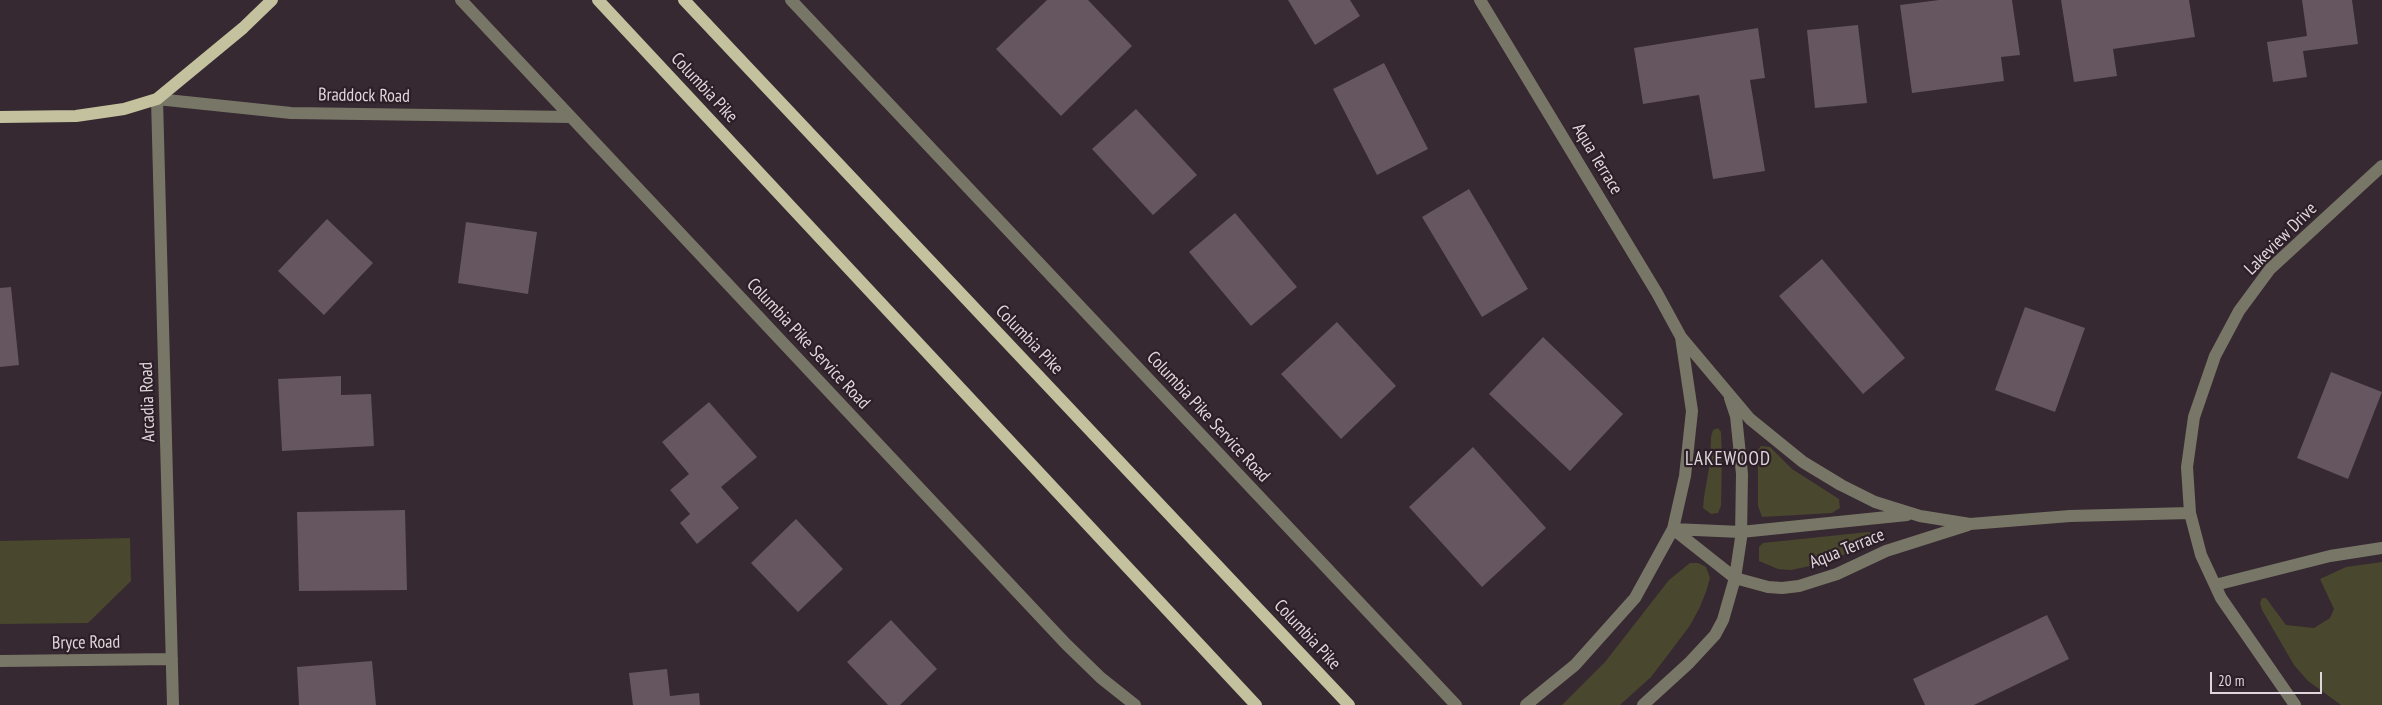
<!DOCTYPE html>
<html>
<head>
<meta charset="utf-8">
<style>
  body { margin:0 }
  #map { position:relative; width:2382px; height:705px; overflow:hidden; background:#362931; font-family:"PT Sans Narrow",sans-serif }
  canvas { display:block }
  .scale { position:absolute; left:2210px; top:672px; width:112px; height:22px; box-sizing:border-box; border:2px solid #dfd6db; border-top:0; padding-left:6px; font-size:15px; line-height:18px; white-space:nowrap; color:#dfd6db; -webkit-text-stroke:4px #2c1f27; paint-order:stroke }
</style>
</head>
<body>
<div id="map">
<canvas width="2382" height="705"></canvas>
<div class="scale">20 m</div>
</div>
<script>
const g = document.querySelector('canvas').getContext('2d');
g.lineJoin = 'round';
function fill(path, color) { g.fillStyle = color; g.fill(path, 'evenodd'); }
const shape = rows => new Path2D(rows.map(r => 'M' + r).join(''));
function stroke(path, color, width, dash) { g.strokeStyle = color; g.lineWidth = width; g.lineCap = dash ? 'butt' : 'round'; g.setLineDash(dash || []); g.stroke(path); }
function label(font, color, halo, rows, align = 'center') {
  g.font = font + ' "PT Sans Narrow",sans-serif'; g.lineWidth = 4.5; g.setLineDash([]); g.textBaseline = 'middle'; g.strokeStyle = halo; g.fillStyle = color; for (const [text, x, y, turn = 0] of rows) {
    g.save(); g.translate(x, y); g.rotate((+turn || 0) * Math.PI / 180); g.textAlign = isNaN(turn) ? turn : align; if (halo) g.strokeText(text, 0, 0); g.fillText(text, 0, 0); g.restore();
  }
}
fill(shape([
  [1718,428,1721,432,1722,457,1721,506,1718,513,1711,514,1703,508,1704,497,1710,463,1711,437,1713,430],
  [1761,446,1770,447,1792,469,1839,499,1840,508,1832,513,1762,517,1758,506,1758,450],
  [1868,532,1872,533,1874,542,1824,563,1791,570,1778,569,1759,561,1759,547,1763,543],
  [130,538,131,581,88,623,0,624,0,541],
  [2382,562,2382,705,2341,705,2308,681,2294,665,2262,610,2260,603,2262,598,2266,598,2286,625,2314,628,2330,618,2334,609,2320,579,2346,567],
  [1690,563,1698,563,1706,567,1710,578,1706,592,1699,609,1689,627,1651,677,1620,705,1562,705,1605,662,1669,580]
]), '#49472d');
fill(shape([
  [1047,0,1088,0,1132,46,1061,116,996,49],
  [1288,0,1350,0,1360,16,1315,45],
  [1939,0,2012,0,2020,55,2001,57,2004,81,1912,93,1900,5],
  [2061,0,2189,0,2195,37,2113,49,2117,76,2074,82],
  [2302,0,2352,0,2358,44,2303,51,2307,77,2273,82,2267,42,2307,36],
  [1858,25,1867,103,1815,108,1807,30],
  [1758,28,1765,78,1750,80,1765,171,1713,179,1699,95,1643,104,1634,48],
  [1384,63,1428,149,1377,175,1333,89],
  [1136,109,1197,175,1153,215,1092,149],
  [1469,189,1528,289,1482,317,1422,217],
  [1235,213,1297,287,1251,326,1189,252],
  [327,219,373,263,324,315,278,271],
  [466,222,537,232,528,294,458,283],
  [1822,259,1905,358,1863,394,1779,296],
  [11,287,19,365,0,367,0,288],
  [2025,307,2085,328,2055,412,1995,390],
  [1337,322,1396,386,1341,439,1281,374],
  [1543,337,1623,414,1570,471,1489,394],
  [2331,372,2382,392,2348,479,2297,458],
  [341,376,341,395,371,394,374,446,282,451,278,379],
  [709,402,757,457,721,487,739,508,697,544,680,523,690,514,670,490,689,474,662,442],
  [1473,447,1546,528,1482,587,1409,507],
  [405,510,407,590,299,591,297,512],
  [796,519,843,569,798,612,751,563],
  [2047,615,2069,659,1974,705,1925,705,1913,679],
  [891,620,937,669,900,705,888,705,847,662],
  [372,661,376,705,299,705,297,667],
  [667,669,670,696,699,693,700,705,633,705,629,673]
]), '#65565f');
stroke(shape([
  [461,0,1066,644,1101,678,1135,705],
  [791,0,1456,705],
  [1480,0,1657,293,1681,337,1750,419,1803,462,1841,485,1875,502,1920,516,1970,524,2070,516,2190,513],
  [1673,529,1735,578,1768,587,1782,588,1799,586,1837,574,1886,551,1968,525],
  [1673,529,1741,532,1907,515],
  [2215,585,2330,556,2382,548],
  [0,661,172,659],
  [173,705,157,99,291,113,571,117],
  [1526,705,1575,665,1635,598,1673,529,1685,476,1692,411,1681,337],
  [1643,705,1689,663,1715,635,1723,620,1735,578,1741,538,1742,474,1736,416,1730,398],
  [2295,705,2221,598,2201,555,2190,513,2187,467,2194,417,2215,356,2239,311,2270,269,2382,166]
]), '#787767', 12);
stroke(shape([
  [598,0,1256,705],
  [684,0,1349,705],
  [0,117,76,116,124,109,157,99,243,28,272,0]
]), '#c3c19e', 12);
label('18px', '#dfd6db', '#2c1f27', [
  ["Columbia Pike",704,88,47],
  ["Braddock Road",364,96,1],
  ["Aqua Terrace",1597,159,59],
  ["Lakeview Drive",2281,239,-45],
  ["Columbia Pike",1029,340,46],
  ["Columbia Pike Service Road",808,344,47],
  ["Arcadia Road",148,402,-92],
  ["Columbia Pike Service Road",1208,417,47],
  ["Aqua Terrace",1847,549,-22],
  ["Columbia Pike",1307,635,47],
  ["Bryce Road",86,643,-1]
]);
g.letterSpacing = '1px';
label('19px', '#dfd6db', '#2c1f27', [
  ["LAKEWOOD",1728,460]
]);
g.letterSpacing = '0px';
</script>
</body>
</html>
